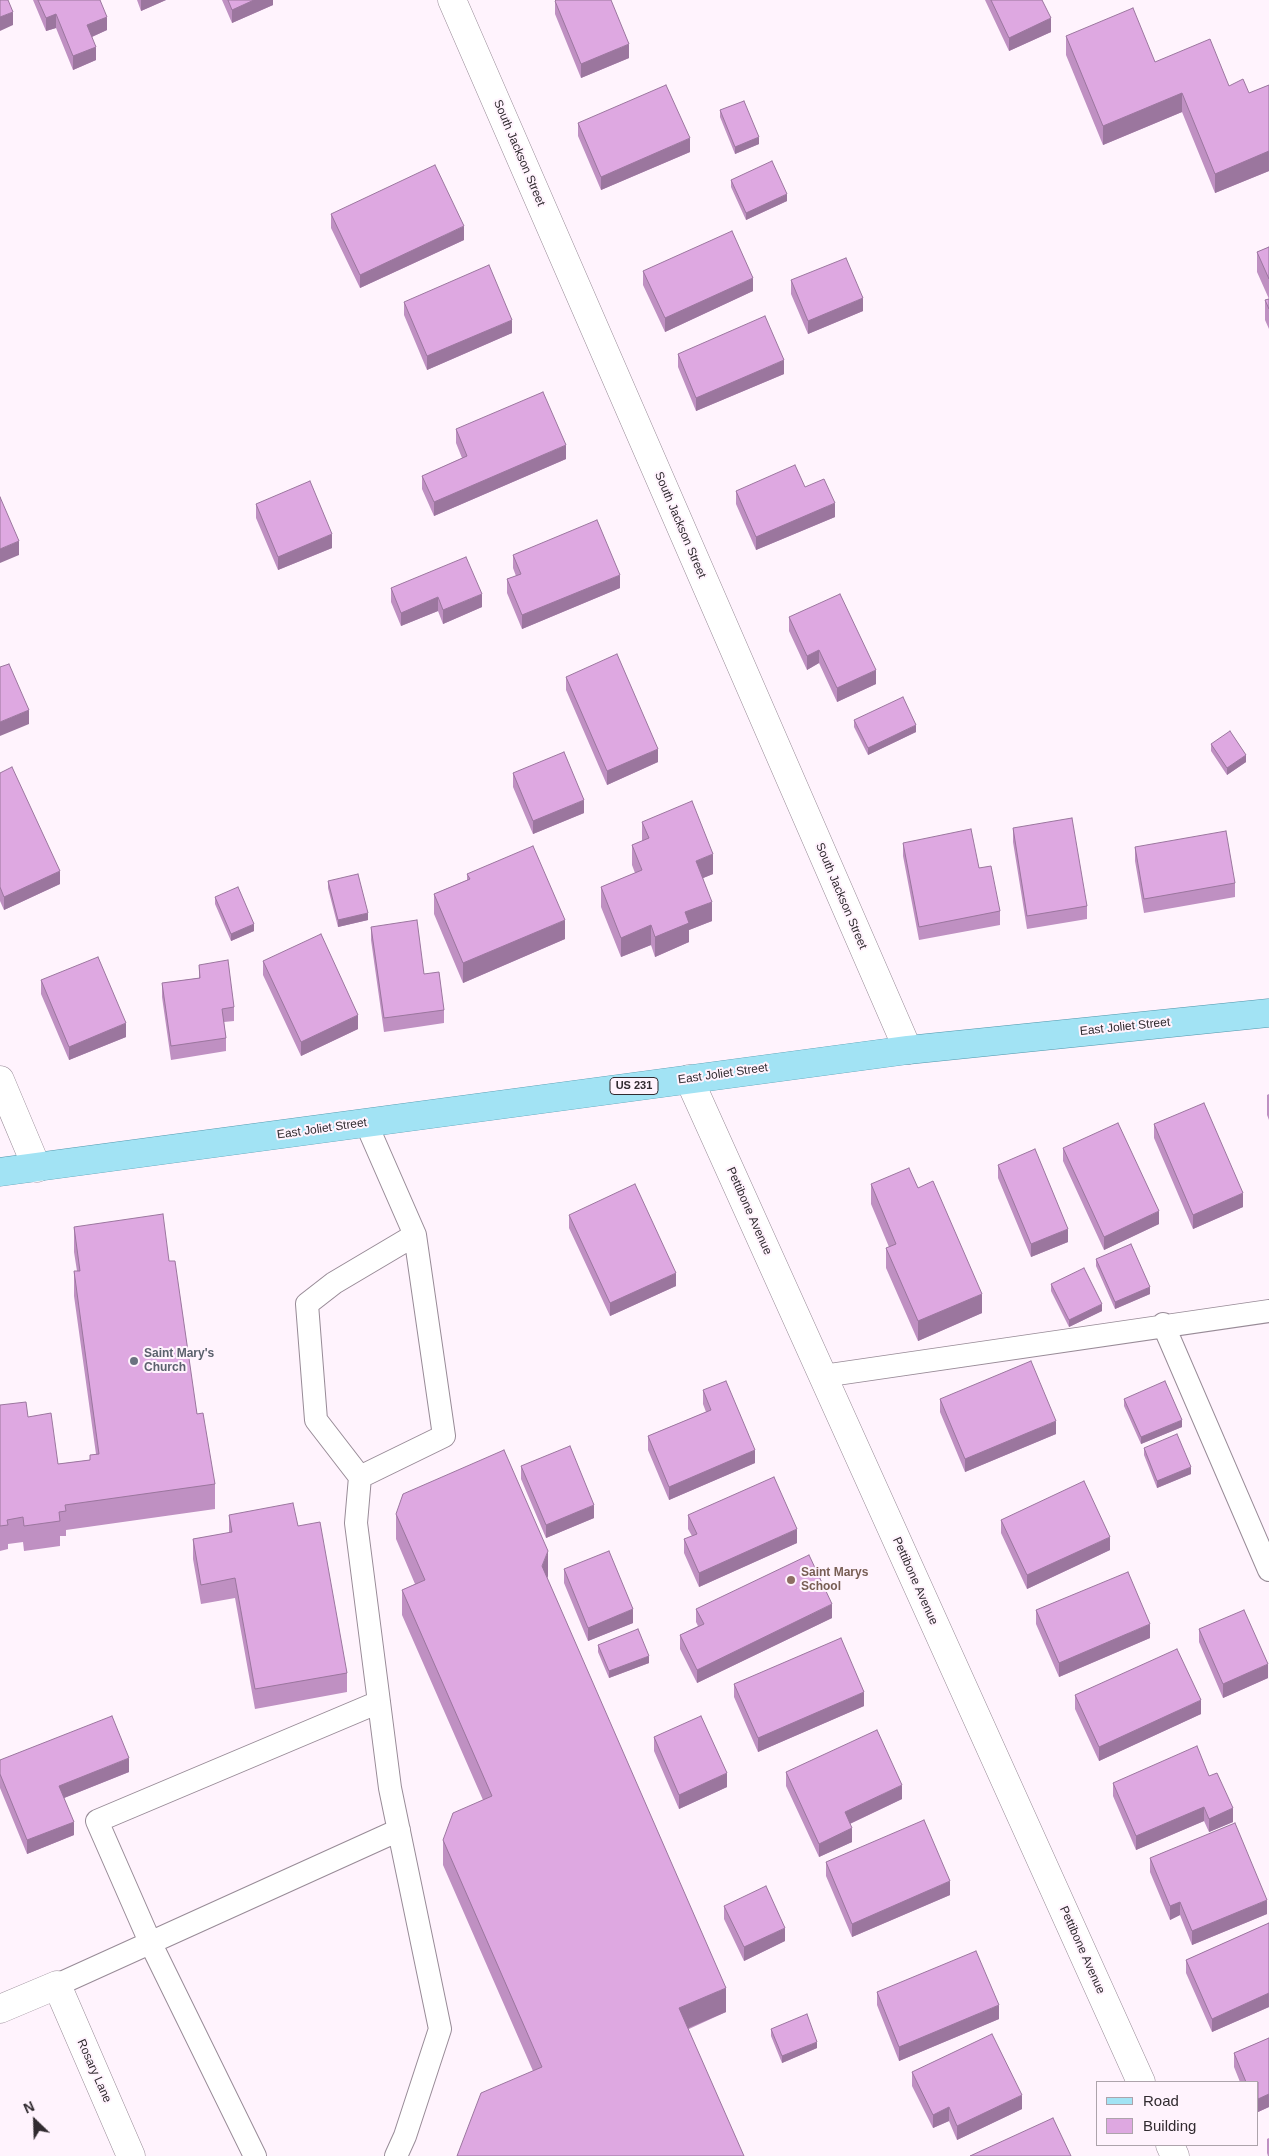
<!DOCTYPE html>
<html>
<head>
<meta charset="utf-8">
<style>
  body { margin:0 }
  #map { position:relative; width:1269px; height:2156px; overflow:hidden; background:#fff3fd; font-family:Arial,sans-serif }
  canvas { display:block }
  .legend { position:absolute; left:1096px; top:2081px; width:162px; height:65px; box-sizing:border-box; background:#fff3fd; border:1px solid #ada3ab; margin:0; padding:6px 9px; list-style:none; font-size:15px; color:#312b30 }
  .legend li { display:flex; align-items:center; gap:10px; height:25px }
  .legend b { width:25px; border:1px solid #ada3ab }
  .north { position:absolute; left:10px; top:2096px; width:50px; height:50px; -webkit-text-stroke:4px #fff3fd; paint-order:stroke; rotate:336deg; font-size:14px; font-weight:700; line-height:20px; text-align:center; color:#312b30 }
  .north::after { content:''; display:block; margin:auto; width:18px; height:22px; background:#312b30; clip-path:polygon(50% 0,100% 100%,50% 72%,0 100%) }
</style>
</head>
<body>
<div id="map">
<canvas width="1269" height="2156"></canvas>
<ul class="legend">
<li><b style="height:6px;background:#a2e3f4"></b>Road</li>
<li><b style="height:14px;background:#dea8e1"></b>Building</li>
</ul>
<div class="north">N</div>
</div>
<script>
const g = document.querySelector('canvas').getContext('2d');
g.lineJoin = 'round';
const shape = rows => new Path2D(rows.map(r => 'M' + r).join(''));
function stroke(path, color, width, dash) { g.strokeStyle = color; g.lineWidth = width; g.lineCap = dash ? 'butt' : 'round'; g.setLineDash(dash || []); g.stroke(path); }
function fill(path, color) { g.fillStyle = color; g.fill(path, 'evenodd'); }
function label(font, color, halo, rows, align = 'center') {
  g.font = font + ' Arial,sans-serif'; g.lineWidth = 4; g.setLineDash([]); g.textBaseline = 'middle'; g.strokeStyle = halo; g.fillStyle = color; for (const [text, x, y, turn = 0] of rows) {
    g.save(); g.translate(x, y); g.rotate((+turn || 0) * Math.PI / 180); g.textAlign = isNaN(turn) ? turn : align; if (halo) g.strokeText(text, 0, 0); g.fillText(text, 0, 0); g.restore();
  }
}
const lane = shape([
  [366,1123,415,1235,444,1436,360,1477,356,1523,390,1788,440,2029,405,2136,396,2156],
  [1163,1324,1269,1570],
  [823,1376,1269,1311],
  [360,1477,316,1420,307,1304,334,1283,415,1235],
  [57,1985,399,1830],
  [255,2156,150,1942,97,1821,379,1702]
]);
const street = shape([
  [452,0,908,1050],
  [689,1079,1141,2082],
  [0,1080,37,1168],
  [0,2009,57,1985,131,2156],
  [1170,2145,1175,2156]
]);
const primary = shape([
  [0,1172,908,1050,1269,1013]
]);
stroke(lane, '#988b97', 24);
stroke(street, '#988b97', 29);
stroke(primary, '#5296ab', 29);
stroke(lane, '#fff', 22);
stroke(street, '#fff', 28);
stroke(primary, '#a2e3f4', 28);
fill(shape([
  [33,0,100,0,107,30,92,37,96,60,73,70,56,28,46,31],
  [137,0,166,0,141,11],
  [222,0,273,0,273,5,232,23],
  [985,0,1042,0,1051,32,1009,51],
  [555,1,629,58,581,78,555,14],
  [1066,36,1155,62,1229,86,1249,93,1269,85,1269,171,1215,193,1182,112,1103,145,1066,55],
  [720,110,759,144,735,154,720,117],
  [578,123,690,152,601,190,578,136],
  [731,180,787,201,746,220,731,187],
  [331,214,464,240,360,288,331,228],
  [1269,247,1269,329,1265,320,1265,300,1269,299,1257,272,1257,252],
  [643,271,753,291,665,332,643,285],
  [791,280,863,311,808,334,791,294],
  [404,302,512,333,427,370,404,315],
  [678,354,784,374,696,411,678,367],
  [456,429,566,459,434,516,422,489,422,476,462,458,456,443],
  [805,487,835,517,756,550,736,504,736,491],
  [256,504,332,548,278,570,256,518],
  [513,555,620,588,522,629,507,593,507,579,516,576,513,568],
  [391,588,482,607,443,624,438,611,401,626,391,602],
  [789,617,876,684,837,702,819,663,807,670,789,631],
  [566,677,658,762,607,785,566,690],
  [854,720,916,732,868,755,854,727],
  [1211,744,1246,762,1227,775,1211,751],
  [0,773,60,884,4,910,0,901],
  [513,773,584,813,533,834,513,787],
  [642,822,713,874,703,878,712,921,689,930,689,942,655,957,651,945,621,957,601,907,601,887,635,873,632,865,632,845,642,841],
  [1013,828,1087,906,1087,919,1027,929,1013,842],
  [903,843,1000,911,1000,925,919,940,903,856],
  [1135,847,1235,883,1235,897,1144,913,1135,861],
  [467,874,565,939,463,983,434,914,434,894,467,880],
  [328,881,368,920,338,927,328,888],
  [215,897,254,931,231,941,215,904],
  [371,927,424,974,444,1010,444,1023,384,1032,371,940],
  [263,961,358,1029,301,1056,263,975],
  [199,965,234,1007,234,1021,224,1022,226,1038,226,1051,171,1060,162,997,162,983,199,978],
  [41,980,126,1037,69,1060,41,994],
  [1269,1094,1269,1120,1267,1115,1267,1095],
  [1154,1124,1243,1207,1193,1229,1154,1138],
  [1063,1148,1159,1224,1104,1250,1063,1161],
  [998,1165,1068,1242,1031,1257,998,1178],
  [871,1184,918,1188,982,1313,918,1341,886,1268,886,1248,889,1247,871,1204],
  [569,1215,676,1286,610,1316,569,1228],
  [74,1227,169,1261,197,1414,215,1484,215,1509,66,1530,66,1536,60,1536,60,1546,24,1551,23,1542,8,1544,8,1549,0,1551,0,1405,28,1417,58,1464,90,1460,96,1454,74,1296,74,1271,77,1271,74,1252],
  [1096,1259,1150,1294,1115,1309,1096,1266],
  [1051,1284,1102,1311,1069,1327,1051,1291],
  [703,1390,755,1463,669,1500,648,1450,648,1436,706,1412,703,1404],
  [940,1399,1056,1434,965,1472,940,1412],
  [1124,1399,1182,1427,1141,1444,1124,1406],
  [1144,1448,1191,1474,1157,1488,1144,1455],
  [521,1466,594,1518,546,1538,521,1479],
  [396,1514,548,1576,547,1578,726,2012,689,2029,533,2071,443,1865,443,1840,483,1800,402,1615,402,1590,415,1584,396,1539],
  [229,1515,298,1526,347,1673,347,1692,255,1709,235,1598,201,1604,193,1559,193,1539,229,1533],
  [688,1515,797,1543,699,1587,684,1553,684,1539,692,1536,688,1529],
  [1001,1520,1110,1550,1027,1589,1001,1533],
  [564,1569,633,1623,588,1641,564,1583],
  [696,1609,832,1618,697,1683,680,1649,680,1635,698,1626,696,1622],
  [1036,1610,1150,1638,1059,1677,1036,1624],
  [1199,1629,1268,1678,1223,1698,1199,1642],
  [598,1645,649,1663,609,1678,598,1652],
  [734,1684,864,1706,758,1752,734,1697],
  [1075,1695,1201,1714,1099,1761,1075,1709],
  [654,1737,727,1787,679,1809,654,1751],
  [0,1760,129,1772,64,1798,74,1835,27,1854,0,1788],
  [786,1772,902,1799,850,1824,852,1842,819,1857,786,1786],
  [1209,1776,1233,1822,1209,1832,1204,1821,1136,1850,1113,1796,1113,1783],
  [1150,1858,1267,1914,1192,1945,1180,1915,1170,1920,1150,1872],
  [826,1862,950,1895,852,1937,826,1876],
  [724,1906,785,1941,744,1961,724,1919],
  [1269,1923,1269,2007,1212,2032,1186,1973,1186,1960],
  [877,1992,999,2019,899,2061,877,2005],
  [771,2029,817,2048,782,2063,771,2036],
  [1269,2038,1269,2107,1258,2112,1258,2082,1240,2082,1234,2067,1234,2053],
  [912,2072,1022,2109,957,2140,949,2121,933,2128,912,2086],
  [1269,2138,1269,2156,1268,2156,1267,2153,1267,2139]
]), '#bf90c2');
fill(shape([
  [141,0,166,0,141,11],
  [254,0,273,0,273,5,232,23,232,10],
  [13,12,13,25,0,31,0,17],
  [56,14,56,28,46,31,46,18],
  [107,17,107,30,87,39,87,25],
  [1051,18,1051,32,1009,51,1009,38],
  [629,44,629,58,581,78,581,64],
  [96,47,96,60,73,70,73,56],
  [1182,93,1182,112,1103,145,1103,126],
  [759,137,759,144,735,154,735,147],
  [690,138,690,152,601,190,601,177],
  [1269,151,1269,171,1215,193,1215,174],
  [787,194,787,201,746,220,746,213],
  [464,226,464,240,360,288,360,275],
  [753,278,753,291,665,332,665,318],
  [863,298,863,311,808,334,808,321],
  [512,320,512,333,427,370,427,356],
  [784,360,784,374,696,411,696,398],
  [566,445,566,459,434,516,434,502],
  [835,503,835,517,756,550,756,537],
  [332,534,332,548,278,570,278,557],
  [19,541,19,555,0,563,0,549],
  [620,575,620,588,522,629,522,615],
  [482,594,482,607,443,624,443,610],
  [438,597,438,611,401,626,401,613],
  [819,650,819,663,807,670,807,656],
  [876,670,876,684,837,702,837,688],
  [29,710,29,724,0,736,0,722],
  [916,725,916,732,868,755,868,748],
  [658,749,658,762,607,785,607,771],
  [1246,755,1246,762,1227,775,1227,768],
  [584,800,584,813,533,834,533,821],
  [713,854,713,874,696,881,696,861],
  [60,871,60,884,4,910,4,897],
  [712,902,712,921,689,930,689,942,655,957,655,937,685,912],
  [368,913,368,920,338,927,338,920],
  [565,920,565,939,463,983,463,963],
  [254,924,254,931,231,941,231,934],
  [651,925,651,945,621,957,621,938],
  [358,1015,358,1029,301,1056,301,1042],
  [126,1023,126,1037,69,1060,69,1047],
  [1243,1193,1243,1207,1193,1229,1193,1215],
  [1159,1211,1159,1224,1104,1250,1104,1237],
  [1068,1229,1068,1242,1031,1257,1031,1244],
  [676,1273,676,1286,610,1316,610,1303],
  [1150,1287,1150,1294,1115,1309,1115,1302],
  [982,1294,982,1313,918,1341,918,1321],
  [1102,1304,1102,1311,1069,1327,1069,1320],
  [1182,1420,1182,1427,1141,1444,1141,1437],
  [1056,1421,1056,1434,965,1472,965,1459],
  [755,1450,755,1463,669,1500,669,1487],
  [1191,1467,1191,1474,1157,1488,1157,1481],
  [594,1505,594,1518,546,1538,546,1525],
  [797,1529,797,1543,699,1587,699,1573],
  [1110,1537,1110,1550,1027,1589,1027,1575],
  [548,1551,548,1576,542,1591,542,1566],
  [832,1604,832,1618,697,1683,697,1670],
  [633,1609,633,1623,588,1641,588,1628],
  [1150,1624,1150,1638,1059,1677,1059,1663],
  [649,1656,649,1663,609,1678,609,1671],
  [1268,1664,1268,1678,1223,1698,1223,1684],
  [864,1692,864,1706,758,1752,758,1738],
  [1201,1700,1201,1714,1099,1761,1099,1747],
  [129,1758,129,1772,59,1800,59,1786],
  [727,1773,727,1787,679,1809,679,1795],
  [902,1785,902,1799,845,1826,845,1812],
  [1204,1807,1204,1821,1136,1850,1136,1836],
  [1233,1808,1233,1822,1209,1832,1209,1819],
  [74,1822,74,1835,27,1854,27,1840],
  [852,1828,852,1842,819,1857,819,1844],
  [950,1881,950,1895,852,1937,852,1924],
  [1267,1900,1267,1914,1192,1945,1192,1931],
  [1180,1902,1180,1915,1170,1920,1170,1906],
  [785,1928,785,1941,744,1961,744,1947],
  [726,1988,726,2012,679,2032,679,2008],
  [1269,1993,1269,2007,1212,2032,1212,2019],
  [999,2005,999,2019,899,2061,899,2047],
  [817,2042,817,2048,782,2063,782,2056],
  [1269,2094,1269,2107,1258,2112,1258,2099],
  [1022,2095,1022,2109,957,2140,957,2126],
  [949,2107,949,2121,933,2128,933,2115]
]), '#9b769e');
const building = shape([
  [0,0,8,0,13,12,0,17,0,0],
  [38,0,100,0,107,17,87,25,96,47,73,56,56,14,46,18,38,0],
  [228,0,254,0,232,10,228,0],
  [556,0,611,0,629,44,581,64,555,1,556,0],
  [991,0,1042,0,1051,18,1009,38,991,0],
  [1133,8,1155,62,1210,39,1229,86,1243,79,1249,93,1269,85,1269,151,1215,174,1182,93,1103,126,1066,36,1133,8],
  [666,85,690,138,601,177,578,123,666,85],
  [744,101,759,137,735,147,720,110,744,101],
  [772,161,787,194,746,213,731,180,772,161],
  [435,165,464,226,360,275,331,214,435,165],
  [732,231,753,278,665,318,643,271,732,231],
  [1269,247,1269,279,1257,252,1269,247],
  [846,258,863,298,808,321,791,280,846,258],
  [489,265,512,320,427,356,404,302,489,265],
  [1269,299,1269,309,1265,300,1269,299],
  [765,316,784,360,696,398,678,354,765,316],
  [543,392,566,445,434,502,422,476,467,456,456,429,543,392],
  [795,465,805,487,824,479,835,503,756,537,736,491,795,465],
  [310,481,332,534,278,557,256,504,310,481],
  [0,497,19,541,0,549,0,497],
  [597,520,620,575,522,615,507,579,521,574,513,555,597,520],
  [466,557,482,594,443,610,438,597,401,613,391,588,466,557],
  [840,594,876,670,837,688,819,650,807,656,789,617,840,594],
  [617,654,658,749,607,771,566,677,617,654],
  [9,664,29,710,0,722,0,667,9,664],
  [903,697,916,725,868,748,854,720,903,697],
  [1230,731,1246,755,1227,768,1211,744,1230,731],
  [564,752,584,800,533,821,513,773,564,752],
  [12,767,60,871,4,897,0,887,0,773,12,767],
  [692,801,713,854,696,861,712,902,685,912,689,923,655,937,651,925,621,938,601,887,642,870,632,845,649,838,642,822,692,801],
  [1072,818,1087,906,1027,916,1013,828,1072,818],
  [971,829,979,868,991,866,1000,911,919,927,903,843,971,829],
  [1226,831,1235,883,1144,899,1135,847,1226,831],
  [533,846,565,920,463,963,434,894,470,879,467,874,533,846],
  [358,874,368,913,338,920,328,881,358,874],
  [238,887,254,924,231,934,215,897,238,887],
  [417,920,424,974,439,972,444,1010,384,1018,371,927,417,920],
  [321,934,358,1015,301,1042,263,961,321,934],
  [98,957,126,1023,69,1047,41,980,98,957],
  [228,960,234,1007,222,1009,226,1038,171,1046,162,983,200,978,199,965,228,960],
  [1204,1103,1243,1193,1193,1215,1154,1124,1204,1103],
  [1118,1123,1159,1211,1104,1237,1063,1148,1118,1123],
  [1035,1149,1068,1229,1031,1244,998,1165,1035,1149],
  [909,1168,918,1188,933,1181,982,1294,918,1321,886,1248,896,1244,871,1184,909,1168],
  [635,1184,676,1273,610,1303,569,1215,635,1184],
  [163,1214,169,1261,175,1261,197,1414,203,1413,215,1484,65,1505,66,1511,59,1512,60,1521,24,1526,23,1517,7,1520,8,1525,0,1526,0,1405,26,1402,28,1417,51,1413,58,1464,90,1460,90,1455,99,1454,74,1271,80,1271,74,1227,163,1214],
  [1131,1244,1150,1287,1115,1302,1096,1259,1131,1244],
  [1084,1268,1102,1304,1069,1320,1051,1284,1084,1268],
  [1031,1361,1056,1421,965,1459,940,1399,1031,1361],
  [726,1381,755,1450,669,1487,648,1436,711,1410,703,1390,726,1381],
  [1165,1381,1182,1420,1141,1437,1124,1399,1165,1381],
  [1177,1434,1191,1467,1157,1481,1144,1448,1177,1434],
  [570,1446,594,1505,546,1525,521,1466,570,1446],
  [504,1450,548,1551,542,1566,726,1988,679,2008,744,2156,457,2156,481,2093,542,2067,443,1840,453,1813,492,1796,402,1590,425,1580,396,1514,403,1494,504,1450],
  [774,1477,797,1529,699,1573,684,1539,697,1534,688,1515,774,1477],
  [1084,1481,1110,1537,1027,1575,1001,1520,1084,1481],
  [293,1503,298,1526,320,1522,347,1673,255,1689,235,1578,201,1585,193,1539,232,1532,229,1515,293,1503],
  [609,1551,633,1609,588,1628,564,1569,609,1551],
  [809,1555,832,1604,697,1670,680,1635,704,1624,696,1609,809,1555],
  [1128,1572,1150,1624,1059,1663,1036,1610,1128,1572],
  [1244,1610,1268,1664,1223,1684,1199,1629,1244,1610],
  [638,1629,649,1656,609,1671,598,1645,638,1629],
  [841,1638,864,1692,758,1738,734,1684,841,1638],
  [1177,1649,1201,1700,1099,1747,1075,1695,1177,1649],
  [112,1716,129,1758,59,1786,74,1822,27,1840,0,1774,0,1760,112,1716],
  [701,1716,727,1773,679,1795,654,1737,701,1716],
  [877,1730,902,1785,845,1812,852,1828,819,1844,786,1772,877,1730],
  [1197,1746,1209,1776,1217,1773,1233,1808,1209,1819,1204,1807,1136,1836,1113,1783,1197,1746],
  [924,1820,950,1881,852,1924,826,1862,924,1820],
  [1235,1823,1267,1900,1192,1931,1180,1902,1170,1906,1150,1858,1235,1823],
  [766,1886,785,1928,744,1947,724,1906,766,1886],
  [1269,1923,1269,1993,1212,2019,1186,1960,1269,1923],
  [976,1951,999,2005,899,2047,877,1992,976,1951],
  [807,2014,817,2042,782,2056,771,2029,807,2014],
  [992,2034,1022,2095,957,2126,949,2107,933,2115,912,2072,992,2034],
  [1269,2038,1269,2094,1258,2099,1258,2082,1246,2082,1234,2053,1269,2038],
  [1053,2118,1071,2156,970,2156,1053,2118]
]);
fill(building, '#dea8e1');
stroke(building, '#9b769e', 1);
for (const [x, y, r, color] of [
  [134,1361,5,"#6b7280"],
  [791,1580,5,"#8d6e63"]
]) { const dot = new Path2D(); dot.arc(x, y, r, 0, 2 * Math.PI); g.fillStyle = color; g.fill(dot); stroke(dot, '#fff3fd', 2); }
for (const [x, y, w] of [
  [634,1086,48]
]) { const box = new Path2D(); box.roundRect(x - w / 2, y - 8.5, w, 17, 4); g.fillStyle = '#fff3fd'; g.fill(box); stroke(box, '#312b30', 1); }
label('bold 11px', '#312b30', null, [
  ["US 231",634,1086]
]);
label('12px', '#312b30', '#fff3fd', [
  ["South Jackson Street",519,153,67],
  ["South Jackson Street",680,525,67],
  ["South Jackson Street",841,896,67],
  ["East Joliet Street",1125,1027,-6],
  ["East Joliet Street",723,1074,-8],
  ["East Joliet Street",322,1129,-8],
  ["Pettibone Avenue",749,1211,66],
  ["Pettibone Avenue",915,1581,66],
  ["Pettibone Avenue",1082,1950,66],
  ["Rosary Lane",94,2071,66]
]);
label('bold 12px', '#5b616d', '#fff3fd', [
  ["Saint Mary's",144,1354],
  ["Church",144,1368]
], 'left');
label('bold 12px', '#785e54', '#fff3fd', [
  ["Saint Marys",801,1573],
  ["School",801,1587]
], 'left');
</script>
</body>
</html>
